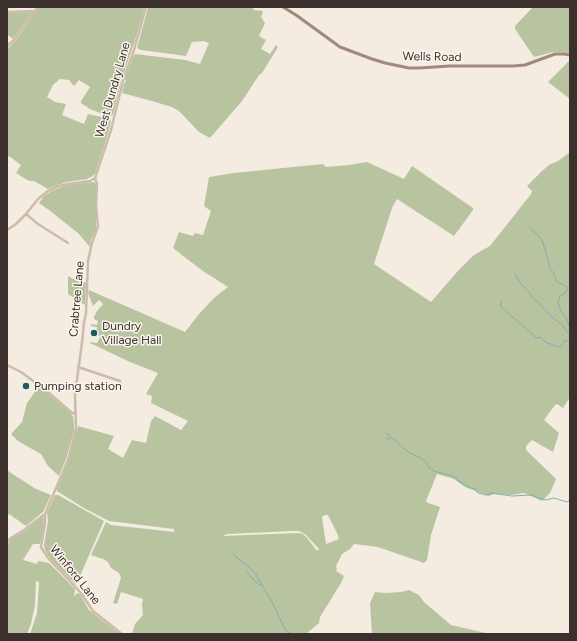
<!DOCTYPE html>
<html>
<head>
<meta charset="utf-8">
<style>
  body { margin:0 }
  #map { position:relative; width:577px; height:641px; overflow:hidden; background:#f4ebe1; font-family:Figtree,sans-serif }
  canvas { display:block }
  .frame { position:absolute; inset:0; border:8px solid #3b302b; pointer-events:none }
</style>
</head>
<body>
<div id="map">
<canvas width="577" height="641"></canvas>
<div class="frame"></div>
</div>
<script>
const g = document.querySelector('canvas').getContext('2d');
g.lineJoin = 'round';
function fill(path, color) { g.fillStyle = color; g.fill(path, 'evenodd'); }
const shape = rows => new Path2D(rows.map(r => 'M' + r).join(''));
function stroke(path, color, width, dash) { g.strokeStyle = color; g.lineWidth = width; g.lineCap = dash ? 'butt' : 'round'; g.setLineDash(dash || []); g.stroke(path); }
function label(font, color, halo, rows, align = 'center') {
  g.font = font + ' Figtree,sans-serif'; g.lineWidth = 3; g.setLineDash([]); g.textBaseline = 'middle'; g.strokeStyle = halo; g.fillStyle = color; for (const [text, x, y, turn = 0] of rows) {
    g.save(); g.translate(x, y); g.rotate((+turn || 0) * Math.PI / 180); g.textAlign = isNaN(turn) ? turn : align; if (halo) g.strokeText(text, 0, 0); g.fillText(text, 0, 0); g.restore();
  }
}
fill(shape([
  [39,7,145,7,137,34,121,82,113,115,110,116,105,115,90,109,81,103,81,101,90,87,79,80,74,86,69,80,60,79,53,85,47,97,55,102,66,104,62,115,84,124,88,114,106,118,110,120,111,121,107,137,95,174,91,177,87,179,66,182,48,189,34,181,29,181,16,173,21,165,9,156,7,158,7,49,17,39],
  [148,7,254,7,253,10,263,11,261,17,265,23,259,36,266,40,261,49,270,54,276,45,278,47,262,73,259,75,242,101,210,138,199,132,179,111,172,107,152,101,122,93,124,84,126,81,125,78,133,57,135,54,185,60,200,64,209,43,204,41,192,42,186,56,141,50,137,48],
  [533,7,570,7,570,53,553,52,534,57,515,29,515,26],
  [33,12,13,39,7,34,7,13],
  [570,60,570,99,548,82],
  [570,152,570,397,563,408,557,404,555,405,544,420,559,433,553,452,532,440,526,446,526,450,556,479,550,493,542,501,524,493,510,495,494,494,489,496,465,487,454,479,437,474,426,501,428,503,440,507,431,535,427,560,424,563,378,547,354,544,350,549,342,554,336,566,337,569,336,571,344,576,341,583,320,617,319,623,306,634,132,634,135,624,143,615,142,604,143,599,121,592,117,604,113,603,121,578,120,575,119,573,111,568,108,562,103,559,91,555,106,522,111,525,174,532,174,529,109,521,84,508,57,491,57,488,69,458,75,434,78,428,78,426,114,436,108,449,123,458,132,440,146,443,151,421,155,416,181,430,188,421,151,403,152,396,146,394,158,373,130,362,90,343,90,342,97,343,101,336,97,335,97,332,96,332,97,327,91,326,91,324,97,325,98,321,94,319,94,317,97,311,103,304,99,300,93,306,88,293,89,290,185,332,199,314,214,298,228,287,203,271,187,259,173,248,179,232,193,236,195,233,203,235,211,211,204,206,209,177,234,173,323,164,326,167,349,165,367,162,404,179,412,166,473,208,473,210,454,236,397,199,392,208,374,264,431,302,457,272,474,255,490,246,531,194,532,191,527,186,542,171,549,165,558,161],
  [325,515,328,515,337,533,339,539,326,544,322,517],
  [293,531,299,531,305,534,319,549,317,551,307,538,303,534,299,533,223,536,227,534],
  [93,182,95,183,96,185,96,229,91,240,90,247,78,233,49,210,39,203,44,196,50,192,59,188,67,185],
  [68,276,81,283,86,282,85,305,68,294],
  [39,386,63,406,73,416,74,425,74,431,66,459,59,476,48,466,41,454,18,441,11,434,22,422,27,403],
  [7,470,11,473,36,489,51,495,43,512,26,526,9,514,7,516],
  [55,495,58,495,104,521,76,585,50,559,45,550,44,545,48,521,47,513],
  [42,517,44,518,43,533,40,544,33,544,23,560,37,564,38,561,49,563,75,589,74,597,77,593,80,594,89,610,120,634,30,634,37,613,39,582,36,581,35,605,31,624,27,634,7,634,7,545,12,538,26,530],
  [409,590,419,595,424,602,451,625,490,634,372,634,370,603,375,592,386,593,401,592]
]), '#b8c4a0');
stroke(shape([
  [531,229,536,233,542,240,547,256,550,268,554,274,556,281,567,287,568,289,565,293,560,296,558,303,561,311,566,318,570,328],
  [515,274,520,282,535,300,537,301,553,318,563,325,565,329,569,334,570,337],
  [501,301,501,304,500,306,537,338,541,337,545,342,559,347,561,347,564,341,570,340],
  [386,433,388,434,391,438,394,439,403,448,410,453,419,457,427,463,430,469,434,471,449,475,457,478,458,481,471,488,475,489,478,493,487,495,491,493,512,496,531,495,545,500,554,498,567,502,570,500],
  [386,438,390,439],
  [234,554,236,557,249,567,255,573,272,602,283,625,286,631,291,634],
  [246,572,258,584,260,585,262,585]
]), '#7fb0b2', 1);
stroke(shape([
  [7,12,36,11],
  [7,46,15,39,38,7],
  [95,178,97,184,96,207,98,226,92,243,88,261,86,314,84,322,82,343,75,394,76,428,68,460,45,514,45,523,41,547,48,558,81,593,93,611,122,634],
  [95,178,111,130,123,81,134,50,146,7],
  [26,214,38,224,68,243],
  [7,230,16,224,26,214,38,199,48,191,59,186,68,184,90,181,95,178],
  [7,365,21,372,48,392,72,413,75,413],
  [78,367,120,381],
  [7,542,11,538,24,530,45,514]
]), '#cdbbac', 2.5);
stroke(shape([
  [283,7,296,15,340,47,372,59,385,63,409,68,419,68,450,66,513,66,525,65,555,54,564,54,570,55]
]), '#a18a7d', 3);
for (const [x, y, r, color] of [
  [94,333,4,"#1f5a5e"],
  [26,386,4,"#1f5a5e"]
]) { const dot = new Path2D(); dot.arc(x, y, r, 0, 2 * Math.PI); g.fillStyle = color; g.fill(dot); stroke(dot, '#fbf5ee', 1.5); }
label('12px', '#3b302b', '#fbf5ee', [
  ["Wells Road",432,57,1],
  ["West Dundry Lane",113,90,-74],
  ["Crabtree Lane",77,299,-85],
  ["Winford Lane",75,575,51]
]);
label('12px', '#3b302b', '#fbf5ee', [
  ["Dundry",102,326],
  ["Village Hall",102,340],
  ["Pumping station",34,386]
], 'left');
</script>
</body>
</html>
